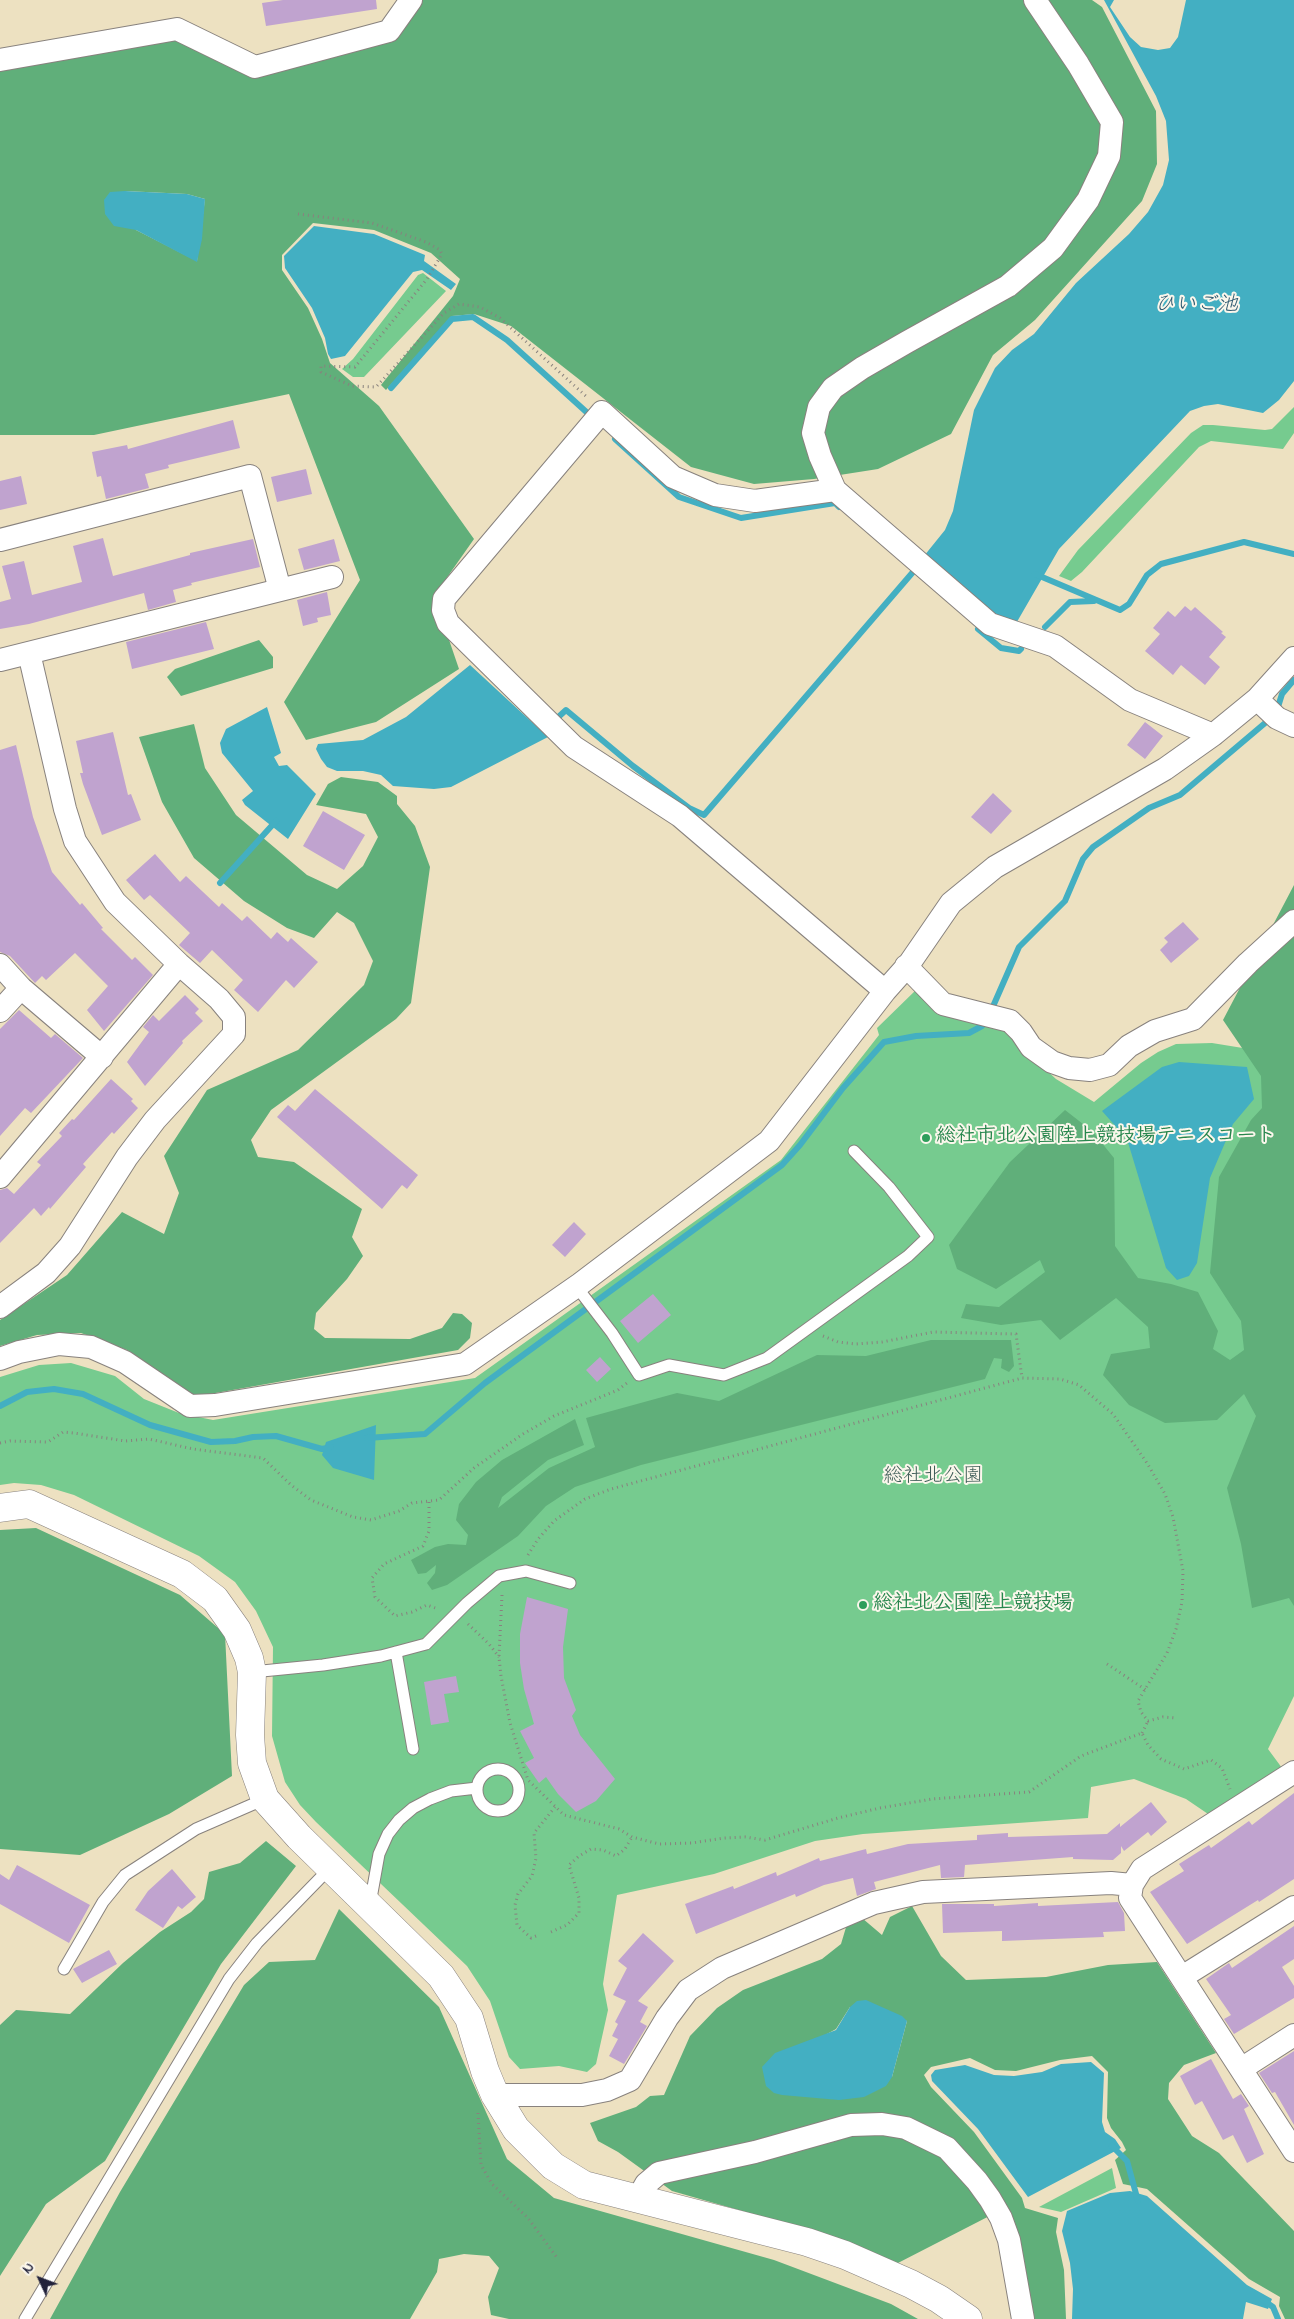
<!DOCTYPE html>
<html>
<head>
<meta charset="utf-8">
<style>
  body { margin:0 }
  #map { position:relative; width:1294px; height:2319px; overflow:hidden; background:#ede1c1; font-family:"Indie Flower",sans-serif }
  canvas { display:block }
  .north { position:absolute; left:15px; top:2254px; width:50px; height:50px; -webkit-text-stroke:4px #fbf7ec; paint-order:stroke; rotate:313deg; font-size:14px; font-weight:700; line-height:20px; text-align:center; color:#22223b }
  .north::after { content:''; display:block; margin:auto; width:18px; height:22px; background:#22223b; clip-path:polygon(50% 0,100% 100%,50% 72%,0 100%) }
</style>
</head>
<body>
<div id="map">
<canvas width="1294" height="2319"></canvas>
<div class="north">N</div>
</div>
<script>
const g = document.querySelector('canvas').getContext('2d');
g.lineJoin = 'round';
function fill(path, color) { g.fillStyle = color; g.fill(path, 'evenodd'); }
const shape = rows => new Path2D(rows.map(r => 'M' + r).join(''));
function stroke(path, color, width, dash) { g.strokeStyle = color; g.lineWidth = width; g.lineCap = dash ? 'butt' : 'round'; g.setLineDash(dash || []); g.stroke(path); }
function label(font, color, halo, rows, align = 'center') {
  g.font = font + ' "Indie Flower","Klee One",sans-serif'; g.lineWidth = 4; g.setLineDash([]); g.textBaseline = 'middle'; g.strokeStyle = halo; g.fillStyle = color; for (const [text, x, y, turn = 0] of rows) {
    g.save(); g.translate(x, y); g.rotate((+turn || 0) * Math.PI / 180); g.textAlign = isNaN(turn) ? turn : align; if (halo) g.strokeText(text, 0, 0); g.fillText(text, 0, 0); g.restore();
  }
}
fill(shape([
  [423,273,446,291,364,377,353,377,342,369,353,359,418,275],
  [1294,407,1294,433,1283,449,1211,441,1199,447,1082,572,1071,581,1059,576,1078,550,1191,433,1203,425,1213,425,1265,430,1272,429],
  [918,988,995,1023,1056,1079,1094,1102,1141,1063,1158,1052,1176,1044,1212,1043,1255,1050,1273,1057,1294,1384,1294,1696,1268,1749,1282,1768,1211,1816,1186,1799,1134,1779,1091,1787,1088,1818,863,1834,815,1841,714,1874,617,1895,603,1984,608,2010,596,2064,587,2072,559,2066,520,2069,509,2057,490,2001,467,1966,316,1822,300,1805,285,1782,272,1736,273,1647,256,1611,235,1582,199,1556,74,1495,41,1485,14,1483,0,1485,0,1377,39,1365,71,1363,115,1376,144,1399,179,1413,213,1420,475,1378,781,1160,879,1035,877,1028],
  [1112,2168,1116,2188,1061,2212,1039,2207]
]), '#76cb8f');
fill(shape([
  [421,0,1092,0,1102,7,1156,111,1157,164,1142,201,1035,320,993,355,951,434,878,469,814,479,754,484,691,467,511,326,474,314,452,316,386,390,381,385,453,296,460,279,431,253,374,230,313,223,282,255,282,270,308,308,322,339,330,363,379,406,474,539,434,596,459,669,376,722,306,740,284,702,360,580,289,394,94,435,0,435,0,70,177,39,258,77,395,39],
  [125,191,187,194,205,199,197,261,136,230],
  [259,640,273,657,273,668,181,696,167,677,175,669],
  [194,724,205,768,236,815,307,875,337,889,363,866,378,837,366,814,316,805,328,784,341,777,378,782,397,796,397,804,415,826,430,867,411,1003,396,1019,271,1110,251,1140,258,1157,294,1162,362,1209,352,1237,363,1256,347,1279,316,1313,314,1329,325,1338,410,1339,442,1328,453,1313,462,1314,472,1323,470,1338,458,1350,193,1397,127,1350,81,1333,37,1335,0,1346,0,1320,67,1275,122,1212,164,1234,179,1193,164,1156,207,1090,298,1050,364,985,373,961,354,923,337,912,314,938,287,928,244,901,194,858,162,802,139,737],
  [1294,885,1294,1606,1289,1598,1252,1608,1241,1544,1227,1488,1256,1416,1244,1394,1217,1420,1165,1423,1129,1405,1103,1375,1111,1354,1150,1348,1148,1327,1116,1298,1060,1340,1041,1320,1001,1325,961,1318,966,1304,999,1307,1045,1272,1040,1260,996,1289,957,1269,949,1245,1010,1162,1065,1110,1092,1131,1114,1158,1115,1246,1138,1278,1171,1284,1198,1292,1218,1331,1213,1349,1230,1360,1244,1350,1241,1321,1210,1273,1219,1177,1251,1120,1262,1108,1261,1076,1223,1020],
  [931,1340,1011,1340,1014,1366,1009,1372,1001,1368,1002,1359,994,1358,985,1379,641,1465,575,1487,546,1506,518,1536,447,1585,432,1590,427,1583,435,1573,436,1565,426,1573,418,1574,411,1560,435,1547,448,1544,466,1545,468,1535,456,1520,459,1504,476,1482,502,1460,575,1419,584,1445,548,1460,502,1497,498,1508,549,1468,595,1447,586,1418,677,1393,719,1401,817,1355,866,1356],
  [36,1528,180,1595,225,1634,232,1776,169,1814,80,1855,0,1849,0,1530],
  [266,1841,296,1866,221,1964,105,2161,46,2204,0,2276,0,2025,16,2010,70,2014,123,1963,160,1932,191,1912,204,1899,209,1872,240,1863],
  [912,1906,941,1956,966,1980,1046,1977,1108,1965,1157,1962,1216,2053,1184,2065,1169,2083,1168,2099,1192,2136,1219,2153,1294,2231,1294,2319,1285,2319,1279,2306,1280,2297,1249,2279,1147,2189,1123,2184,1115,2160,1126,2150,1122,2142,1111,2128,1107,2118,1108,2072,1092,2056,1060,2060,1016,2071,995,2070,970,2058,931,2067,924,2075,931,2087,974,2132,1022,2198,1025,2208,1058,2218,1056,2232,1064,2270,1066,2319,1031,2319,1005,2208,896,2264,756,2215,672,2191,618,2152,598,2141,590,2123,636,2107,650,2096,664,2095,690,2036,717,2008,743,1990,822,1959,841,1944,847,1924,862,1918,882,1935,890,1917],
  [850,2007,907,2021,892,2077,827,2034,836,2029],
  [339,1909,439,2007,507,2159,554,2198,774,2260,891,2304,918,2319,509,2319,491,2315,488,2297,499,2268,489,2256,464,2254,439,2259,437,2272,410,2319,50,2319,120,2192,244,1985,269,1962,315,1960]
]), '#60af7a');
fill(shape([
  [1104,0,1114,0,1110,7,1130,37,1141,47,1158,50,1170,48,1178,37,1186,0,1294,0,1294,381,1279,400,1263,413,1218,404,1204,406,1190,411,1059,549,1014,627,998,620,924,556,945,530,953,511,974,410,995,368,1012,350,1034,334,1076,283,1129,234,1148,212,1163,185,1169,160,1166,121,1156,96],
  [125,191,187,194,205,199,202,239,197,262,136,230,114,226,105,214,104,200,110,192],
  [314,226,374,234,425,255,424,261,456,284,451,290,422,270,413,272,345,356,331,359,328,354,325,338,312,308,285,268,284,256],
  [470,665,548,737,451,787,434,789,393,786,381,775,363,771,337,771,327,767,321,759,316,749,318,744,363,740,406,717],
  [267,707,281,753,274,757,279,766,287,765,316,794,288,839,245,805,242,800,253,791,222,753,220,743,226,729],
  [1179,1062,1247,1067,1254,1099,1233,1124,1210,1178,1197,1263,1189,1276,1177,1280,1166,1268,1127,1139,1102,1111,1162,1067],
  [376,1425,374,1480,333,1468,322,1455,326,1442],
  [866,2000,902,2016,907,2021,892,2077,886,2086,864,2097,839,2100,782,2095,774,2093,766,2086,762,2067,775,2053,836,2030,850,2007,857,2001],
  [1091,2062,1104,2073,1102,2122,1105,2132,1115,2139,1121,2148,1028,2197,978,2129,932,2081,931,2075,935,2070,965,2065,994,2075,1014,2076,1042,2072,1061,2064],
  [1130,2191,1147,2196,1247,2285,1272,2299,1268,2309,1246,2302,1243,2319,1072,2319,1073,2289,1070,2263,1062,2231,1067,2211,1110,2193]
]), '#43afc2');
stroke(shape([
  [391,388,452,319,473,317,507,340,593,418],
  [615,439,679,497,741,518,835,503,839,507],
  [1035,574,1120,610,1129,604,1147,575,1161,564,1244,542,1294,554],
  [1045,627,1070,602,1094,601],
  [978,629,1001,648,1019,651,1021,649],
  [1277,710,1282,694,1294,680],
  [554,721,566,710,633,766,689,808,704,815,913,572],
  [220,883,276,821],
  [991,1011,1019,947,1065,901,1083,859,1093,847,1149,808,1180,795,1271,718],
  [0,1406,27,1392,54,1389,83,1394,150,1425,211,1442,235,1441,253,1437,276,1436,322,1449,331,1447],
  [367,1438,425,1434,485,1383,782,1165,800,1145,843,1088,884,1042,916,1036,969,1033,982,1026,986,1020],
  [1112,2146,1127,2161,1138,2201],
  [1263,2300,1273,2307,1278,2319]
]), '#43afc2', 6);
fill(shape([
  [283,0,376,0,377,9,266,26,262,3],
  [233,420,240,448,168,465,169,468,145,474,149,488,106,499,101,476,97,477,92,452,127,445,128,449],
  [306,469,312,494,277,502,271,477],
  [21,476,27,504,0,510,0,481],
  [103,538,113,576,190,555,190,553,253,539,260,567,191,583,192,585,173,590,176,602,148,610,144,593,29,624,0,629,0,602,11,599,2,566,24,561,32,595,82,582,73,546],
  [334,539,340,561,304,570,298,549],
  [327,592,331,615,317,618,318,622,303,626,297,600],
  [1185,606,1191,611,1195,607,1223,632,1221,633,1226,637,1209,657,1220,667,1205,685,1181,665,1173,675,1145,651,1160,634,1153,628,1168,611,1175,617],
  [206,622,214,649,132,669,126,642],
  [1145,722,1163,736,1145,759,1127,745],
  [113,732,128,795,131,794,141,820,102,835,83,784,80,773,83,773,76,741],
  [16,745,33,817,52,872,80,905,82,903,103,928,101,929,132,960,135,957,153,975,104,1031,87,1010,108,986,75,953,46,980,42,976,35,983,10,956,0,952,0,750],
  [993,793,1012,811,991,834,971,817],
  [323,811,365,835,344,870,303,846],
  [155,854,180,882,186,876,219,907,222,903,242,921,247,916,271,939,277,932,288,942,291,938,318,962,294,988,286,980,258,1012,234,990,243,980,212,950,200,963,179,945,190,933,150,895,144,900,126,880],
  [1183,922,1199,939,1171,963,1160,950,1168,942,1164,938],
  [185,995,199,1009,195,1013,203,1021,182,1041,183,1043,145,1086,127,1062,149,1032,143,1027,153,1015,159,1021],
  [19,1010,51,1038,55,1034,83,1058,31,1113,25,1108,0,1136,0,1029],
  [111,1079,133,1099,131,1101,138,1108,114,1134,112,1132,83,1164,86,1167,50,1209,49,1207,41,1216,34,1208,0,1243,0,1190,7,1188,14,1194,41,1165,37,1162,62,1136,59,1133,72,1119,74,1120],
  [315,1089,418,1175,407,1189,402,1185,382,1209,277,1117,288,1105,295,1111],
  [574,1222,586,1234,565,1257,552,1245],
  [653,1294,671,1315,638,1343,620,1321],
  [600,1357,611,1369,597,1382,586,1370],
  [527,1597,568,1609,563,1647,564,1678,576,1710,572,1716,580,1735,615,1779,596,1801,576,1812,558,1794,546,1777,539,1783,525,1763,534,1758,520,1731,534,1724,524,1689,520,1663,520,1634],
  [456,1676,459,1692,444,1694,449,1722,431,1725,424,1682],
  [1294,1793,1294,1879,1259,1902,1258,1900,1187,1944,1150,1892,1184,1871,1179,1864,1209,1845,1211,1848,1249,1821,1252,1825],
  [1151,1802,1167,1822,1151,1836,1148,1832,1124,1851,1121,1846,1121,1853,1113,1860,1073,1859,1073,1857,965,1865,964,1877,941,1878,940,1865,874,1882,876,1889,857,1896,853,1878,824,1885,796,1897,795,1894,696,1934,685,1904,733,1886,734,1889,776,1872,777,1876,819,1858,820,1861,866,1849,867,1854,908,1844,977,1840,977,1835,1008,1833,1008,1837,1107,1834,1120,1823,1120,1827],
  [17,1865,90,1905,69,1943,0,1904,0,1874,9,1880],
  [172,1869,196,1897,182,1909,178,1906,163,1928,135,1910,148,1891],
  [1118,1902,1124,1913,1125,1931,1103,1932,1104,1937,1002,1941,1002,1931,943,1933,942,1904,994,1904,994,1906,1038,1903,1038,1906],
  [1294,1926,1294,1959,1282,1967,1294,1986,1294,1998,1234,2034,1224,2019,1231,2015,1206,1979,1229,1963,1232,1968],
  [643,1933,674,1961,638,2001,648,2007,640,2022,647,2026,624,2064,609,2056,618,2039,612,2036,618,2024,615,2022,626,2001,613,1995,627,1968,618,1961],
  [109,1950,117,1964,82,1983,73,1969],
  [1294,2051,1294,2125,1275,2092,1272,2093,1259,2073],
  [1211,2059,1233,2099,1241,2094,1249,2106,1244,2109,1264,2154,1247,2163,1233,2135,1223,2140,1202,2101,1195,2105,1180,2076]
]), '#c0a3cf');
const service = shape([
  [576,1286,612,1333,639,1375,669,1365,724,1375,767,1358,908,1256,928,1237,889,1187,854,1151],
  [396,1652,413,1749],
  [252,1672,323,1665,381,1656,426,1644,467,1603,499,1576,526,1571,570,1583],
  '477 1790a21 21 0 1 1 42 0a21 21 0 1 1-42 0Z',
  [370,1904,379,1854,388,1834,399,1820,413,1808,430,1799,451,1791,477,1788],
  [64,1969,103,1902,125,1875,196,1829,265,1799],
  [25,2319,229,1979,257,1943,330,1868]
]);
const minor = shape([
  [1035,0,1078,64,1112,122,1109,156,1088,200,1053,248,1008,286,907,342,862,368,833,388,819,407,813,433,820,456,835,490,990,624,1055,646,1130,700,1213,735],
  [0,60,177,29,255,67,389,31,411,0],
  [835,490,755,501,715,495,673,477,602,412,444,599,443,610,448,623,574,747,680,816,885,991],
  [0,540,250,476,280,590,0,660],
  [280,590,332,577],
  [1257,699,1277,718,1294,726],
  [0,965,21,988,102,1057],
  [906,966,943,1004,1010,1021,1021,1032,1031,1047,1052,1062,1069,1068,1090,1070,1109,1065,1129,1046,1155,1031,1193,1019,1248,963,1294,921],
  [0,1011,21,988],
  [0,1177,179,964],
  [0,1307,46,1273,70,1246,127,1157,155,1120,234,1034,234,1017,219,999,179,964,115,902,75,841,65,809,29,653],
  [0,1359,19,1352,59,1344,91,1347,125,1362,190,1406,215,1405,465,1364,580,1284,769,1141,885,991,909,964,951,903,995,867,1165,769,1213,735,1257,699,1294,658],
  [1294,1772,1142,1869,1132,1885,1130,1898,1294,2151],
  [1182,1977,1294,1907],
  [1241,2069,1294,2035],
  [495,2095,582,2095,607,2090,630,2080,667,2018,688,1990,722,1968,874,1903,923,1892,1111,1883,1132,1885],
  [637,2200,646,2184,659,2173,755,2152,851,2125,882,2124,906,2128,947,2148,977,2181,990,2199,1001,2218,1009,2240,1023,2319]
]);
const tertiary = shape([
  [0,1508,29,1504,182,1574,215,1599,237,1630,249,1658,252,1672,250,1735,252,1763,265,1799,299,1837,441,1976,469,2018,485,2071,495,2095,516,2129,553,2166,584,2185,807,2242,845,2255,911,2284,939,2299,968,2319]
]);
stroke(service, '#88827e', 13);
stroke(minor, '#88827e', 24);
stroke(tertiary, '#88827e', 29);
stroke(shape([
  [298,214,372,223,426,242,440,250,442,254,427,279,355,367,321,366,321,372,352,386,376,387,444,313,459,304,480,307,500,318,588,398],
  [823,1336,838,1342,856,1344,882,1342,933,1332,1016,1334,1022,1378],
  [0,1443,10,1441,48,1442,63,1432,74,1433,125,1441,149,1439,193,1449,263,1458,291,1485,311,1500,353,1517,371,1520,399,1511,412,1503,439,1500,474,1468,523,1434,554,1416,618,1390,627,1383],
  [429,1502,429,1531,423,1546,384,1564,372,1578,375,1597,395,1616,412,1612,427,1605,438,1609],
  [528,1555,538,1539,554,1521,585,1499,611,1489,1022,1378,1060,1379,1079,1385,1113,1414,1147,1463,1165,1494,1173,1517,1183,1571,1182,1602,1176,1629,1167,1653,1138,1701,1141,1712,1148,1721,1163,1717,1175,1718],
  [502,1595,499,1657,501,1676,510,1723,528,1780,564,1815,619,1829,632,1837,659,1844,692,1843,724,1838,745,1837,765,1840,838,1818,880,1808,932,1799,1029,1792,1081,1756,1142,1733,1148,1745,1161,1759,1184,1769,1211,1760,1222,1768,1230,1789],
  [468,1624,489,1644,499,1657],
  [1107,1664,1146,1690],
  [1142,1733,1148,1721],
  [551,1932,567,1925,579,1913,579,1898,569,1865,579,1856,591,1849,603,1850,616,1856,625,1849,632,1837],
  [536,1936,531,1938,517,1925,515,1905,518,1894,532,1876,536,1858,534,1833,555,1807],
  [478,2113,481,2165,492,2184,528,2218,558,2259]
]), '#88827e', 3, [1, 4]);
stroke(service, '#fff', 11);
stroke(minor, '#fff', 22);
stroke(tertiary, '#fff', 28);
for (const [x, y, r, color] of [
  [926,1138,5,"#2e9e5b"],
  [863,1605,5,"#2e9e5b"]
]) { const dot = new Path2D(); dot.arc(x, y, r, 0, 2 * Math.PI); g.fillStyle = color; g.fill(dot); stroke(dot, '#fbf7ec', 2); }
label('bold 20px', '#27864d', '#fbf7ec', [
  ["総社市北公園陸上競技場テニスコート",936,1138],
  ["総社北公園陸上競技場",873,1605]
], 'left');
label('20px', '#3f5d58', '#fbf7ec', [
  ["総社北公園",933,1478]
]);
label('italic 21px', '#2f5a71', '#fbf7ec', [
  ["ひいご池",1196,307]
]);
</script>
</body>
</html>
